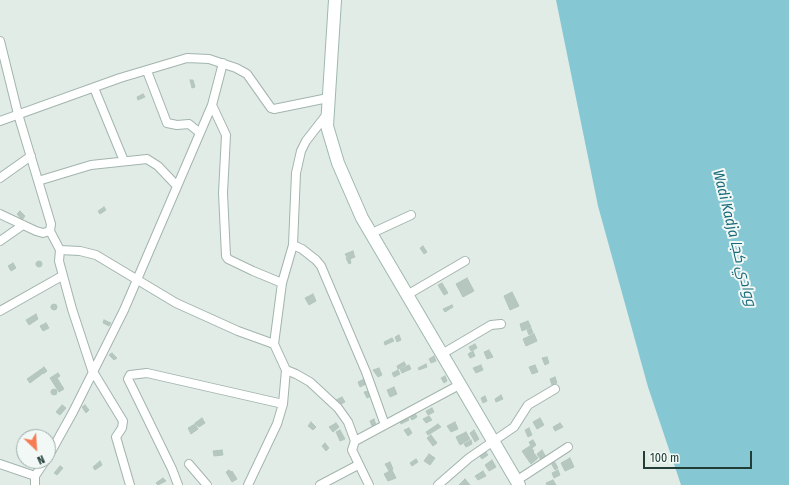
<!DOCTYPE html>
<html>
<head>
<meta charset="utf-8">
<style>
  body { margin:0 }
  #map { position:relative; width:789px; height:485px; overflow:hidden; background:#e1ece7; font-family:"Fira Sans Condensed",sans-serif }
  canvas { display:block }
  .north { position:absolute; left:16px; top:429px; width:40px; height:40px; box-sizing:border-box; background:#f1f8f5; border:1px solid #9dada9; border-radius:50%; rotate:155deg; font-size:11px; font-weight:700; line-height:16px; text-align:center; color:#203d36 }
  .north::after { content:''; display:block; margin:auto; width:14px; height:18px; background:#f77c53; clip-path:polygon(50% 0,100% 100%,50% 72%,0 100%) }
  .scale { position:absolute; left:643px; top:451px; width:109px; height:18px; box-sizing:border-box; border:2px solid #203d36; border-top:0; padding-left:5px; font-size:12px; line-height:14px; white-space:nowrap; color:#203d36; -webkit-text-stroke:3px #f1f8f5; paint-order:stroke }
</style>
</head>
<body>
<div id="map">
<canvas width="789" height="485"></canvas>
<div class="north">N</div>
<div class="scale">100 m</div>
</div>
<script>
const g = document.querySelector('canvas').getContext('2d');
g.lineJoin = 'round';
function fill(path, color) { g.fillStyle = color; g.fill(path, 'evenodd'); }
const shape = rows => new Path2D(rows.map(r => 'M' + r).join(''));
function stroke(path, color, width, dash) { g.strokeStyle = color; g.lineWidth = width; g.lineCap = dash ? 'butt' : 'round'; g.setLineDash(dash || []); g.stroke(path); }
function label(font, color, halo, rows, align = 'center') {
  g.font = font + ' "Fira Sans Condensed",Cairo,sans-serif'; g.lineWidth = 4; g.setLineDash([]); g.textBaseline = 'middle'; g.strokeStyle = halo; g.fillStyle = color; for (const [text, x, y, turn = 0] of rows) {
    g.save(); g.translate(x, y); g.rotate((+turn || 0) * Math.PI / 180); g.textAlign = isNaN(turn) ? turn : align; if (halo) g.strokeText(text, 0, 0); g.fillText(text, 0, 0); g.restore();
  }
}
fill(shape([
  [556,0,789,0,789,485,681,485,648,387,598,206]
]), '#86c7d4');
const building = shape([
  [190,80,193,80,195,87,192,88,190,80],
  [143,94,145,97,138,100,137,97,143,94],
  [104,207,106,210,100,214,98,211,104,207],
  [20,211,25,216,22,220,17,214,20,211],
  [423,246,427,252,424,254,420,248,423,246],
  [353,251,354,254,347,257,345,254,353,251],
  [354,255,355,257,350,259,351,263,349,264,346,258,354,255],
  '36 264a3 3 0 1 1 6 0a3 3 0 1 1-6 0Z',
  [13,263,16,268,11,271,8,266,13,263],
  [467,278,474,291,463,297,456,284,467,278],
  [442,283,448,293,444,295,438,285,442,283],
  [512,292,519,306,510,310,504,296,512,292],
  [313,294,316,301,309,305,305,298,313,294],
  '51 307a3 3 0 1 1 6 0a3 3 0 1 1-6 0Z',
  [452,305,453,307,445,312,443,309,452,305],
  [36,314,38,319,29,325,26,320,36,314],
  [104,320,111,323,109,326,103,323,104,320],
  [528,321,531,327,522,331,520,324,528,321],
  [46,323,49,328,43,331,40,326,46,323],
  [531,328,533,333,529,335,527,330,531,328],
  [534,334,537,341,526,346,523,339,534,334],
  [399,335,401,340,397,342,395,337,399,335],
  [392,338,394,341,385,345,384,342,392,338],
  [475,344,477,348,471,351,469,347,475,344],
  [489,350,493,357,487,359,484,352,489,350],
  [473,351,475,356,470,358,468,354,473,351],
  [112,353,117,358,114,360,109,355,112,353],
  [434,356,436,361,431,363,429,359,434,356],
  [547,357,549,363,545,365,542,358,547,357],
  [404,362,406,365,398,369,397,366,404,362],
  [426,364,427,367,419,370,418,368,426,364],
  [409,365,411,369,402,373,400,369,409,365],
  [481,365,483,370,476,373,473,368,481,365],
  [535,365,538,372,532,374,529,367,535,365],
  [44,367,47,371,43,374,40,370,44,367],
  [379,368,382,375,378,377,373,370,379,368],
  [40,370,42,374,30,383,27,379,40,370],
  [398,370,400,374,394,377,392,373,398,370],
  [58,373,60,376,57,378,64,389,59,392,50,378,58,373],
  [445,376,447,381,444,383,441,378,445,376],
  [555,377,557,383,552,385,550,379,555,377],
  [364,379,366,384,360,387,358,382,364,379],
  [394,387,397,394,390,397,387,390,394,387],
  '51 392a3 3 0 1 1 6 0a3 3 0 1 1-6 0Z',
  [369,391,371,396,367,398,364,392,369,391],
  [501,395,503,399,496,402,495,399,501,395],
  [485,396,487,401,483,403,481,398,485,396],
  [342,397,345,402,339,405,336,400,342,397],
  [62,405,66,408,60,415,56,412,62,405],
  [85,405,89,410,86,413,82,407,85,405],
  [432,408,434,412,428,415,426,411,432,408],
  [415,413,417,417,412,420,409,416,415,413],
  [407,416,409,420,401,424,399,420,407,416],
  [429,416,432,420,426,423,423,419,429,416],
  [202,418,205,423,199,427,195,423,202,418],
  [540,418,544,425,537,429,533,422,540,418],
  [374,419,376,425,372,426,370,421,374,419],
  [311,422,316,427,313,430,308,426,311,422],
  [455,422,458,429,451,432,447,426,455,422],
  [336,423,339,427,333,432,329,427,336,423],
  [560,423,563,427,555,431,553,427,560,423],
  [195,424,198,429,191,434,188,428,195,424],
  [438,424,441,427,428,435,426,432,438,424],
  [409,428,412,433,408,436,404,430,409,428],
  [529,428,532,435,528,437,525,430,529,428],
  [340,430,345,439,340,441,336,432,340,430],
  [474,430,479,439,475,442,470,433,474,430],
  [466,432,470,439,460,445,456,437,466,432],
  [431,435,437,443,433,446,427,438,431,435],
  [471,440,472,444,466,447,464,444,471,440],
  [533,440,536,445,532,448,529,442,533,440],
  [325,443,329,448,326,451,322,446,325,443],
  [530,446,534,451,526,457,522,451,530,446],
  [222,450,223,455,214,456,213,451,222,450],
  [542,450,546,457,541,460,537,454,542,450],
  [485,451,488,455,482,459,479,455,485,451],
  [533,452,538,458,531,464,526,457,533,452],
  [429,454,435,458,430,465,424,461,429,454],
  [570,458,574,467,565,471,561,463,570,458],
  [416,459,418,462,412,466,410,463,416,459],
  [492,460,496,467,489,471,485,465,492,460],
  [100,461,102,465,95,470,93,467,100,461],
  [554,461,558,468,555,470,551,463,554,461],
  [390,462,393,469,389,471,385,464,390,462],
  [60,466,63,468,57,475,54,473,60,466],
  [229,470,231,472,232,471,237,479,232,482,226,472,229,470],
  [392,470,396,478,388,481,384,474,392,470],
  [558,470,560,475,554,478,552,473,558,470],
  [483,471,486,476,478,480,475,476,483,471],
  [163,478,166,481,158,485,156,483,163,478],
  [465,479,470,485,459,485,465,479],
  [553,480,556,485,547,485,546,483,553,480]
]);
fill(building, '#b6c7c0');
stroke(building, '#b3c6be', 1);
const minor = shape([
  [0,41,18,114,51,224,50,231,60,250,59,261,72,309,92,370,123,421,122,428,116,437,130,485],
  [147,71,167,123,177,125,189,124,200,133],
  [94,88,124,161],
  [212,105,226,135,223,193,226,256,228,259,253,271,282,283],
  [0,121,120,78,187,58,209,59,236,68,247,74,271,108,274,109,328,98],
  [0,178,31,156],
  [38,181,91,165,147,159,158,166,177,186],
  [0,214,36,231,43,233,50,231],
  [372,233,411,215],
  [0,241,23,225],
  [293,245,302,249,316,260,321,266,366,372,385,425],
  [60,250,80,251,96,255,176,303,238,331,274,344],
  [407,295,465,261],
  [0,311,62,276],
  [442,354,491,325,501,324],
  [286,370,296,374,310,382,338,408,348,422,355,441],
  [48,457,73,412,124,310,212,105,223,63],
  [0,464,35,476],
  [189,464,207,485],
  [516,481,568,447],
  [35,485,35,476,45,461],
  [178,485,172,469,132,387,128,379,130,375,147,373,283,404],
  [248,485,277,424,283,404,286,370,274,344,282,283,293,245,296,173,301,151,306,141,327,114],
  [320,485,358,465],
  [369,485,352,450,355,441,461,384],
  [438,485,469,458,514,427,528,405,555,389]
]);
const secondary = shape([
  [335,0,327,126,338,163,362,218,519,485]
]);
stroke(minor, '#a3b4ae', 10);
stroke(secondary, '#9eb8af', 14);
stroke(minor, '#fff', 8);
stroke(secondary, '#fff', 12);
label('italic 15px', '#186b7c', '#f1f8f5', [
  ["Wadi Kadja ووادي كجا",734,238,76]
]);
</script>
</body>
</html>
